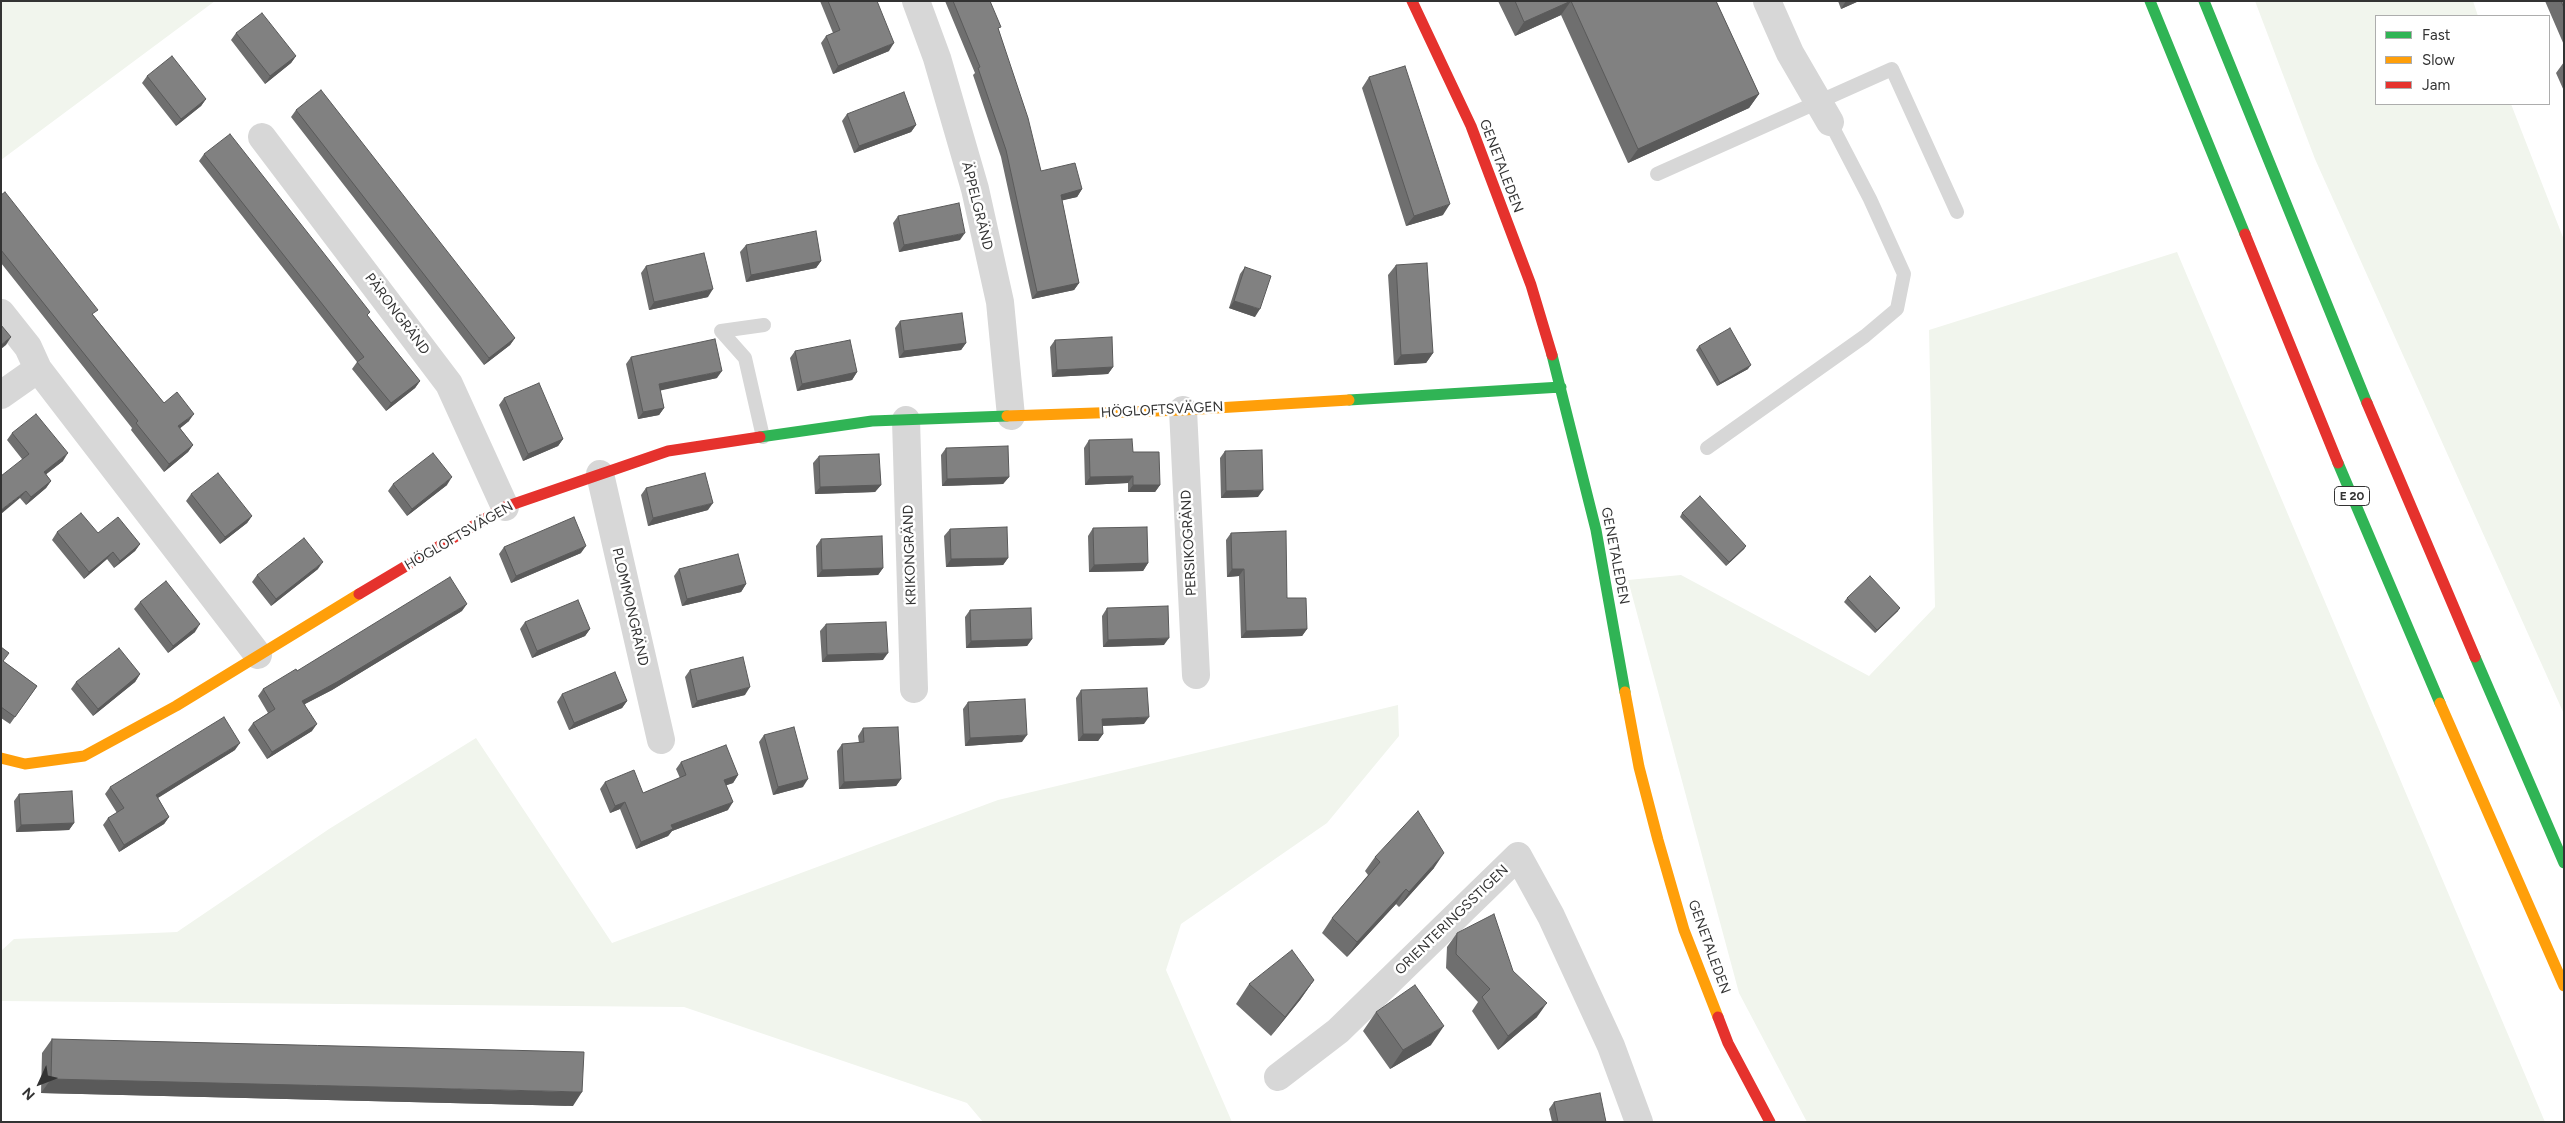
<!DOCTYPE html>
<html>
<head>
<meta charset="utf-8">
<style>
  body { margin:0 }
  #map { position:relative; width:2565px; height:1123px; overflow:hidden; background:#fff; font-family:Figtree,sans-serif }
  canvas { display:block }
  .frame { position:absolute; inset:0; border:2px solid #333; pointer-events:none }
  .legend { position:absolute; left:2375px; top:15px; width:175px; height:90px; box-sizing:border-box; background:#fff; border:1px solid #adadad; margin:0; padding:6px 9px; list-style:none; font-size:15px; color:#333 }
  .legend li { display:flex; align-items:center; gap:10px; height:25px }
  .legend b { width:25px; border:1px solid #adadad }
  .north { position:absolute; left:15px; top:1058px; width:50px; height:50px; -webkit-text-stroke:4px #fff; paint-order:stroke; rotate:227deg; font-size:14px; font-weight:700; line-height:20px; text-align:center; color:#333 }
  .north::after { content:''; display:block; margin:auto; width:18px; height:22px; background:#333; clip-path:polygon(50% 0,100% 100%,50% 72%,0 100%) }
</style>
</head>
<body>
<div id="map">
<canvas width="2565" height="1123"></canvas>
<div class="frame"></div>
<ul class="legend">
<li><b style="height:6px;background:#30b455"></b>Fast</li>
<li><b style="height:6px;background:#ff9f0a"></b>Slow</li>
<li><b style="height:6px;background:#e5322d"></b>Jam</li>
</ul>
<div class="north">N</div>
</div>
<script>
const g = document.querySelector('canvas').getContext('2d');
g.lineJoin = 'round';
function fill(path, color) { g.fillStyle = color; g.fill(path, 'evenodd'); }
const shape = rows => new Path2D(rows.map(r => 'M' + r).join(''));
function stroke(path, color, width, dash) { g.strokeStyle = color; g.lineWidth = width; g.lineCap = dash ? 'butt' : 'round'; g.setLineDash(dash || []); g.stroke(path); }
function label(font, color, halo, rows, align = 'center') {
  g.font = font + ' Figtree,sans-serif'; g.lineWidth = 5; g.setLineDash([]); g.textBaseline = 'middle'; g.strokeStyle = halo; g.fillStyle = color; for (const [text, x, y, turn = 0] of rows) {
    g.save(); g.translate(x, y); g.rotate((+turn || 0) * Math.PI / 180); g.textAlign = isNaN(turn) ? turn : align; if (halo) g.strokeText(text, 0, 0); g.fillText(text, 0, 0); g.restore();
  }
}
fill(shape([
  [1,1,215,1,1,160],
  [2255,1,2473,1,2478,16,2376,16,2376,104,2511,104,2564,240,2564,714,2315,159],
  [2177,252,2545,1122,1807,1122,1739,993,1628,580,1681,575,1869,676,1935,607,1929,330],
  [1398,705,1399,736,1327,823,1181,924,1166,970,1232,1122,983,1122,967,1103,684,1007,1,1001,1,951,14,939,177,932,329,829,476,738,612,943,998,800]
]), '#f1f5ed');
stroke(shape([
  [1657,174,1892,69,1957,212],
  [763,437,745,358,721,331,764,325],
  [1707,448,1865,336,1897,309,1904,274,1870,199,1830,122]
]), '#d7d7d7', 14);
stroke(shape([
  [916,1,937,58,975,189,1000,302,1011,416],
  [1767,1,1790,53,1830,122],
  [262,137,449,384,505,507],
  [1,313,28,347,38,369],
  [1,395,38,369,258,655],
  [1183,410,1196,675],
  [906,420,914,689],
  [600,474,661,740],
  [1278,1077,1338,1031,1518,856,1551,916,1611,1046,1639,1122]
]), '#d7d7d7', 28);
stroke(shape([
  [2150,1,2245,234],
  [2204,1,2367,403],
  [1552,355,1596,530,1625,692],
  [1349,400,1561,387],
  [760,437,872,421,1007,416],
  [2338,463,2440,703],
  [2475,657,2564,863]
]), '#30b455', 11);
stroke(shape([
  [1007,416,1183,410,1349,400],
  [1625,692,1639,767,1658,840,1684,930,1718,1017],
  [2440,703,2564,986],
  [1,758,25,764,84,756,176,706,359,594]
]), '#ff9f0a', 11);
stroke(shape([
  [1412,1,1471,126,1531,285,1552,355],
  [2245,234,2338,463],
  [2367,403,2475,657],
  [359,594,505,507,668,451,760,437],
  [1718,1017,1728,1043,1770,1122]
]), '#e5322d', 11);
fill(shape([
  [820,1,877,1,889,51,833,74,821,43,826,36,833,33],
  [945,1,990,1,1041,171,1082,189,1077,197,1062,200,1079,283,1074,290,1032,299,1001,157,973,75,975,73],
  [1498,1,1716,1,1759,94,1749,108,1628,163,1561,15,1515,36],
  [1838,1,1859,1,1841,9],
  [2545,1,2564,1,2564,45],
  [236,33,296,56,291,63,265,84,231,40],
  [2564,62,2564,91,2556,73],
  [147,76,206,99,201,106,176,126,142,83],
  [1369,77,1443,215,1406,226,1362,88],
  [296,110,515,338,510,345,484,365,291,117],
  [847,114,916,125,911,132,854,153,842,121],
  [204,154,368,316,420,381,415,388,386,411,352,369,357,362,199,161],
  [1,195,94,316,164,403,189,421,180,428,193,445,188,452,164,472,131,430,132,428,1,263],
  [898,216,960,240,899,252,893,223],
  [746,245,821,261,816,268,746,282,740,252],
  [1396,265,1433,353,1426,363,1394,365,1388,275],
  [646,266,708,297,649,310,641,273],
  [1245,267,1255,317,1229,308,1240,274],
  [900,321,966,343,961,350,899,358,895,328],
  [1055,340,1113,367,1108,374,1052,377,1050,347],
  [1699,346,1748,369,1717,386,1696,350],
  [795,351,857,372,852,380,797,391,790,358],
  [631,357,717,378,660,390,664,408,659,415,638,419,626,364],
  [504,398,563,439,558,446,523,461,499,405],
  [12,433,63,461,46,474,51,481,46,488,26,505,20,498,22,459,7,440],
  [1089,440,1133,452,1160,485,1155,492,1128,492,1128,483,1085,485,1084,448],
  [946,448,1009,477,1003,484,942,486,941,455],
  [1225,451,1258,497,1221,498,1220,458],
  [819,456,881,485,875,492,815,494,813,463],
  [393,484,447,485,407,516,388,491],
  [646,488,708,510,648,526,641,495],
  [191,494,252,516,247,523,220,544,186,501],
  [1682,513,1746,546,1744,549,1726,566,1680,517],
  [1093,528,1148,563,1143,571,1089,572,1088,536],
  [950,529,1008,558,1003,565,946,567,944,536],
  [57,532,98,533,140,544,135,551,114,568,107,559,84,579,52,540],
  [1231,533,1287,598,1307,629,1302,636,1241,638,1239,576,1227,577,1226,540],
  [821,539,883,568,878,575,817,577,816,546],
  [504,547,581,553,511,583,499,554],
  [318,569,271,606,252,582,257,575],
  [679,569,746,584,741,592,682,606,674,576],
  [1847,598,1898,611,1875,633,1844,602],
  [140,602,195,632,168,653,134,609],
  [1107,608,1164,645,1103,647,1102,616],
  [970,610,1032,639,1027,646,966,648,965,617],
  [462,611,332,690,305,704,312,731,267,759,248,730,253,723,268,713,258,696,263,689,297,671],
  [525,622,590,629,585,636,532,658,520,629],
  [826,624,883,660,822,662,820,631],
  [1,647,3,661,37,686,10,724,1,718],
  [690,670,745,695,692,708,685,677],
  [140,674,135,682,93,716,71,689,76,682],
  [1081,690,1144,724,1102,726,1103,734,1098,741,1078,741,1076,698],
  [562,694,627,701,622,708,569,730,557,702],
  [968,702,1022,742,965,746,963,709],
  [863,728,901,779,896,786,839,789,837,751,842,744,859,743,858,736],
  [764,735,803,787,773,795,759,742],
  [235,750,158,798,169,817,164,824,119,852,103,825,108,818,117,813,105,794,110,787],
  [681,762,738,775,733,783,726,785,728,810,672,831,668,836,636,849,620,809,610,813,600,789,605,782,643,793,680,778,676,769],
  [19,794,74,823,69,830,16,832,14,801],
  [1375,857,1434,868,1399,907,1396,904,1347,957,1322,933,1332,918,1368,875,1365,871],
  [1457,933,1513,971,1537,1017,1498,1050,1472,1011,1478,1002,1446,968,1447,947],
  [1314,980,1300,1000,1271,1036,1236,1004,1249,984],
  [1376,1012,1431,1045,1390,1069,1363,1031],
  [52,1039,573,1106,41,1093,42,1053],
  [1554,1102,1606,1122,1552,1122,1549,1109]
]), '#6f6f6f');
fill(shape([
  [1571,1,1561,15,1515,36,1524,22],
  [1846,1,1859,1,1841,9],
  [894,43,889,51,833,74,838,66],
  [296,56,291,63,265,84,270,76],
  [1759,94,1749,108,1628,163,1638,149],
  [206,99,201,106,176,126,181,119],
  [916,125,911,132,854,153,859,146],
  [1082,189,1077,197,1056,202,1061,195],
  [1450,204,1443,215,1406,226,1414,216],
  [965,233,960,240,899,252,904,245],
  [821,261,816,268,746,282,751,275],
  [1079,283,1074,290,1032,299,1037,292],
  [713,289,708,297,649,310,654,302],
  [1234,301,1260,309,1255,317,1229,308],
  [11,337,6,345,1,349,1,345],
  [515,338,510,345,484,365,489,358],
  [966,343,961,350,899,358,904,351],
  [1433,353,1426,363,1394,365,1401,355],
  [1751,365,1748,369,1717,386,1720,383],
  [1113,367,1108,374,1052,377,1057,370],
  [722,371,717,378,654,392,659,384],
  [857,372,852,380,797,391,802,384],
  [420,381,415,388,386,411,391,403],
  [664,408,659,415,638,419,643,412],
  [194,414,189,421,173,434,178,426],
  [563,439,558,446,523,461,528,454],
  [193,445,188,452,164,472,169,464],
  [68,453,63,461,39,480,44,472],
  [1133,476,1128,483,1085,485,1090,477],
  [452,477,447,485,407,516,412,509],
  [1009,477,1003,484,942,486,947,479],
  [51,481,46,488,26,505,31,497],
  [881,485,875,492,815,494,820,487],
  [1133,485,1160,485,1155,492,1128,492],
  [1263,490,1258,497,1221,498,1226,491],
  [26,491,20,498,1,514,1,510],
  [713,503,708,510,648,526,653,518],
  [252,516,247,523,220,544,225,537],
  [140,544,135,551,114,568,120,561],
  [586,546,581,553,511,583,516,576],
  [1746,546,1744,549,1726,566,1729,562],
  [113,552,107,559,84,579,89,572],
  [1008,558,1003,565,946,567,951,559],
  [323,562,318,569,271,606,276,599],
  [1148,563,1143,571,1089,572,1094,565],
  [883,568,878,575,817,577,822,570],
  [1232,569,1244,569,1239,576,1227,577],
  [746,584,741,592,682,606,687,599],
  [467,604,462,611,332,690,297,708,302,701],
  [1900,608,1898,611,1875,633,1877,630],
  [200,624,195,632,168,653,173,646],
  [590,629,585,636,532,658,537,651],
  [1307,629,1302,636,1241,638,1246,631],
  [1169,638,1164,645,1103,647,1108,640],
  [1032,639,1027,646,966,648,971,641],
  [888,653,883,660,822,662,827,655],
  [140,674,135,682,93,716,98,709],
  [750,687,745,695,692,708,697,701],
  [627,701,622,708,569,730,574,723],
  [1149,717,1144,724,1097,726,1102,719],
  [317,724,312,731,267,759,272,752],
  [1083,734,1103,734,1098,741,1078,741],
  [1027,735,1022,742,965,746,970,738],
  [240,743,235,750,151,802,156,795],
  [738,775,733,783,719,788,724,780],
  [808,779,803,787,773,795,778,787],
  [901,779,896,786,839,789,844,782],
  [625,802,620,809,610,813,615,806],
  [733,802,728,810,672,831,668,836,636,849,641,842,671,825],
  [169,817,164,824,119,852,124,845],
  [74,823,69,830,16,832,21,825],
  [1444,853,1434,868,1399,907,1409,892],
  [1406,889,1396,904,1347,957,1357,942],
  [1314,980,1300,1000,1271,1036,1285,1017],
  [1547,1003,1537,1017,1498,1050,1508,1036],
  [1444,1026,1431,1045,1390,1069,1403,1050],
  [51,1079,582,1092,573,1106,41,1093]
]), '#5a5a5a');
const building = shape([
  [828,1,877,1,894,43,838,66,826,36,840,30,828,1],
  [953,1,990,1,1001,27,998,28,1028,118,1041,171,1075,163,1082,189,1061,195,1079,283,1037,292,1006,150,978,68,980,67,953,1],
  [1515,1,1571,1,1524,22,1515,1],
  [1571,1,1716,1,1759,94,1638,149,1571,1],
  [2561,1,2564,1,2564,8,2561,1],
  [262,13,296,56,270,76,236,33,262,13],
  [172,56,206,99,181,119,147,76,172,56],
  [1405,66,1450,204,1414,216,1369,77,1405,66],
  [321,90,515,338,489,358,296,110,321,90],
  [904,92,916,125,859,146,847,114,904,92],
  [230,134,370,312,367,315,420,381,391,403,357,362,364,357,204,154,230,134],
  [5,192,98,310,92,314,164,403,177,392,194,414,178,426,193,445,169,464,136,423,138,421,1,250,1,195,5,192],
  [959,203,965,233,904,245,898,216,959,203],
  [816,231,821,261,751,275,746,245,816,231],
  [704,253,713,289,654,302,646,266,704,253],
  [1427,263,1433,353,1401,355,1396,265,1427,263],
  [1245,267,1271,276,1260,309,1234,301,1245,267],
  [962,313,966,343,904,351,900,321,962,313],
  [1,325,11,337,1,345,1,325],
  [1730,328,1751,365,1720,383,1699,346,1730,328],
  [1112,337,1113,367,1057,370,1055,340,1112,337],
  [715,339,722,371,659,384,664,408,643,412,631,357,715,339],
  [850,340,857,372,802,384,795,351,850,340],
  [539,383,563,439,528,454,504,398,539,383],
  [36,414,68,453,44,472,51,481,31,497,26,491,1,510,1,476,29,454,12,433,36,414],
  [1132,439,1133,452,1159,452,1160,485,1133,485,1133,476,1090,477,1089,440,1132,439],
  [1008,446,1009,477,947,479,946,448,1008,446],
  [1262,450,1263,490,1226,491,1225,451,1262,450],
  [433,453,452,477,412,509,393,484,433,453],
  [879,454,881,485,820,487,819,456,879,454],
  [218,473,252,516,225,537,191,494,218,473],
  [705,473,713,503,653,518,646,488,705,473],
  [1700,496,1746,546,1729,562,1682,513,1700,496],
  [81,513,98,533,118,517,140,544,120,561,113,552,89,572,57,532,81,513],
  [574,517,586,546,516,576,504,547,574,517],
  [1007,527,1008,558,951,559,950,529,1007,527],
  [1147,527,1148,563,1094,565,1093,528,1147,527],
  [1286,531,1287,598,1306,598,1307,629,1246,631,1244,569,1232,569,1231,533,1286,531],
  [882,536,883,568,822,570,821,539,882,536],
  [304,538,323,562,276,599,257,575,304,538],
  [738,554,746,584,687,599,679,569,738,554],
  [1870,576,1900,608,1877,630,1847,598,1870,576],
  [450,577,467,604,337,682,302,701,317,724,272,752,253,723,275,709,263,689,296,669,297,671,450,577],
  [166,581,200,624,173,646,140,602,166,581],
  [578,600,590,629,537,651,525,622,578,600],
  [1168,606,1169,638,1108,640,1107,608,1168,606],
  [1031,608,1032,639,971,641,970,610,1031,608],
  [886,622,888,653,827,655,826,624,886,622],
  [1,647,9,653,3,661,37,686,15,717,1,707,1,647],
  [119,648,140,674,98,709,76,682,119,648],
  [743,657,750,687,697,701,690,670,743,657],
  [615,672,627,701,574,723,562,694,615,672],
  [1147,688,1149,717,1102,719,1103,734,1083,734,1081,690,1147,688],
  [1025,699,1027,735,970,738,968,702,1025,699],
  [224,717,240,743,156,795,169,817,124,845,108,818,124,808,110,787,224,717],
  [794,727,808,779,778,787,764,735,794,727],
  [898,727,901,779,844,782,842,744,864,742,863,728,898,727],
  [726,745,738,775,724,780,733,802,671,825,673,829,641,842,625,802,615,806,605,782,634,770,643,793,686,775,681,762,726,745],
  [72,791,74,823,21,825,19,794,72,791],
  [1418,811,1444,853,1409,892,1406,889,1357,942,1332,918,1380,862,1375,857,1418,811],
  [1494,914,1513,971,1547,1003,1508,1036,1482,997,1490,989,1456,954,1457,933,1494,914],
  [1292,950,1314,980,1285,1017,1249,984,1292,950],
  [1415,985,1444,1026,1403,1050,1376,1012,1415,985],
  [52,1039,584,1052,582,1092,51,1079,52,1039],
  [1600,1093,1606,1122,1558,1122,1554,1102,1600,1093]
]);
fill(building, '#818181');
stroke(building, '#5a5a5a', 1);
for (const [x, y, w] of [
  [2352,496,35]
]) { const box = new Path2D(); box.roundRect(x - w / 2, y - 9.5, w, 19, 4); g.fillStyle = '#fff'; g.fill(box); stroke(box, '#333', 1); }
label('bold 12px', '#333', null, [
  ["E 20",2352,496]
]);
label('14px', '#333', '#fff', [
  ["GENETALEDEN",1501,166,69],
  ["ÄPPELGRÄND",977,206,76],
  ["PÄRONGRÄND",397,314,53],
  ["HÖGLOFTSVÄGEN",1162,410,-3],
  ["HÖGLOFTSVÄGEN",459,536,-30],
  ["PERSIKOGRÄND",1189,543,-93],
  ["KRIKONGRÄND",910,555,-92],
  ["GENETALEDEN",1615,556,79],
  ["PLOMMONGRÄND",630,607,77],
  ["ORIENTERINGSSTIGEN",1452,920,-44],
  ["GENETALEDEN",1709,947,70]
]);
</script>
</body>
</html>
